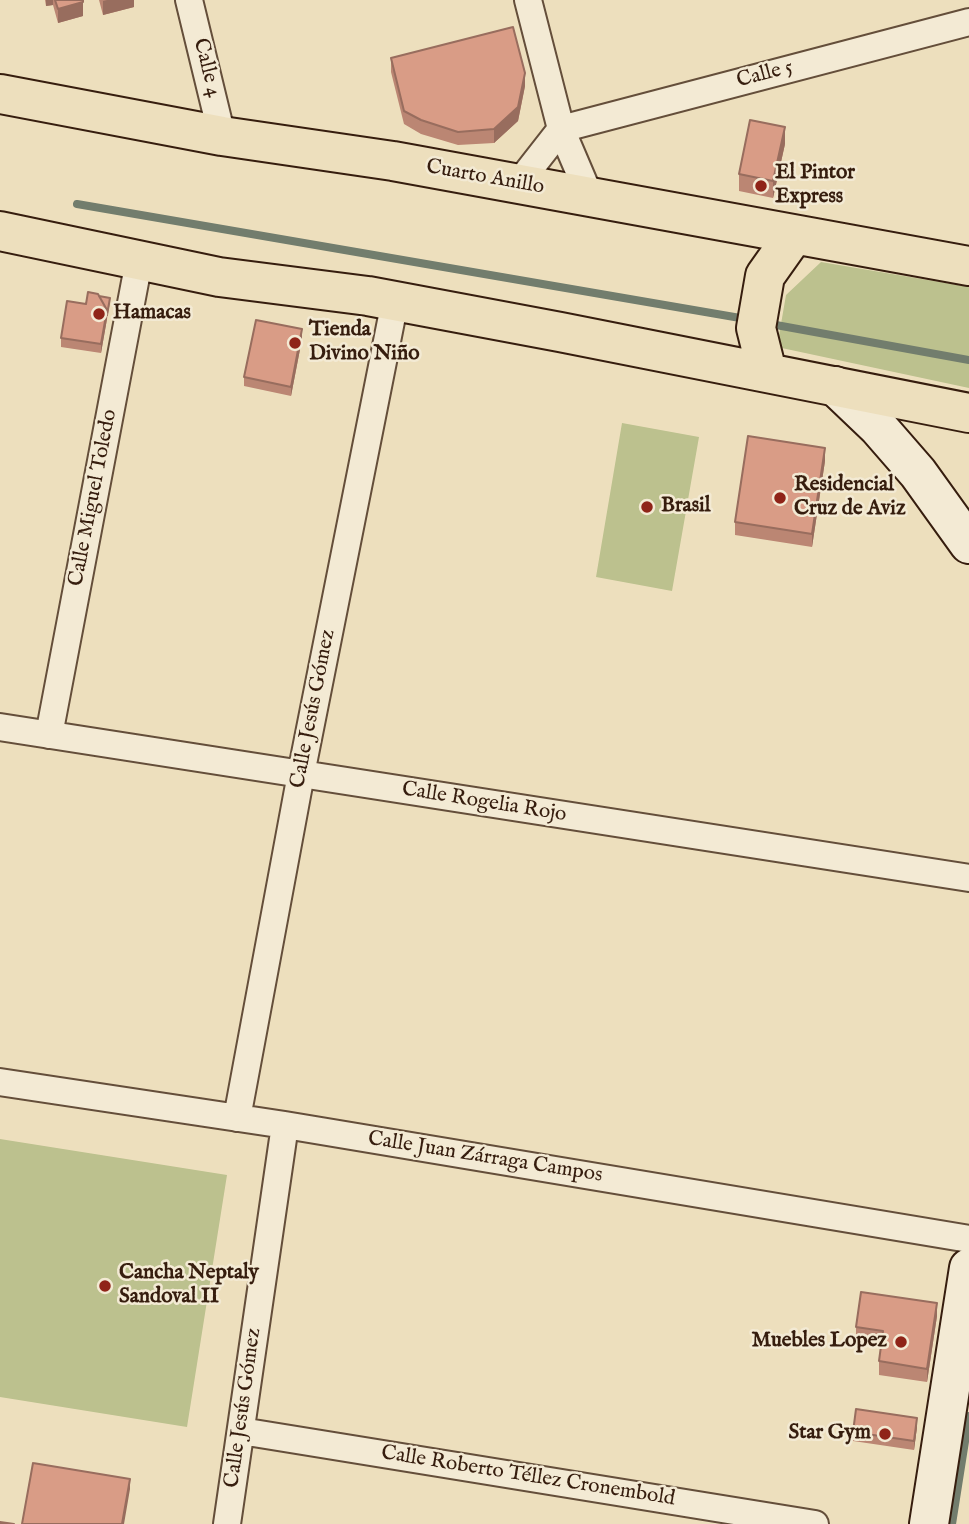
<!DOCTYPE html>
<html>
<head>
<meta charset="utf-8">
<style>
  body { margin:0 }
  canvas { display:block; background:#eddfbd }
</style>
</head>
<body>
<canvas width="969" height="1524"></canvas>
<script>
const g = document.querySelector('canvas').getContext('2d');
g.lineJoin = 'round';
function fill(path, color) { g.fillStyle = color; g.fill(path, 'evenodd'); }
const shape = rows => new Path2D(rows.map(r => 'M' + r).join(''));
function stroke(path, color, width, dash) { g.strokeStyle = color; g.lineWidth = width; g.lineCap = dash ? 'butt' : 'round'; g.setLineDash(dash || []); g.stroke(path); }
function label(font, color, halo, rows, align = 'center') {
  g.font = font + ' "IM FELL English",serif'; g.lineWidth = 5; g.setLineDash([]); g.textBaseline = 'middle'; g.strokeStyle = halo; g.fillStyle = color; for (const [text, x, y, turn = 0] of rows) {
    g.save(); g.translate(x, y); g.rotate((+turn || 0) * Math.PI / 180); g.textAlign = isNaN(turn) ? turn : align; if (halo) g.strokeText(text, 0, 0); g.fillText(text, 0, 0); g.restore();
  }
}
fill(shape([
  [821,262,969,287,969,388,777,347,786,295],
  [622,423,699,437,672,591,596,577],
  [0,1139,227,1175,187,1427,0,1397]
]), '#bcc18e');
stroke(shape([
  [77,204,746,319],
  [765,323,969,360],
  [952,1524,969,1416]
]), '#727d6d', 8);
const street = shape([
  [189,0,222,136],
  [528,0,561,129,590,197],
  [518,184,561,129,969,22],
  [0,727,969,878],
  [49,735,139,261],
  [0,1082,285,1125,969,1239],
  [237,1118,301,774,395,301],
  [241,1431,815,1524],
  [227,1524,285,1125]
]);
const secondary = shape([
  [835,386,878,427,918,473,969,544],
  [929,1524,969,1268]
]);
const highway = shape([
  [0,94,222,136,393,161,969,266],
  [0,231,219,277,368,296,560,332,969,413],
  [767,372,756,328,765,276,794,235]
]);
stroke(street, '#644e3a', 30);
stroke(secondary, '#361d0e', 42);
stroke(highway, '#361d0e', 42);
stroke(street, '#f3ead4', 26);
stroke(secondary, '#f3ead4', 38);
stroke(highway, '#eddfbd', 38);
fill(shape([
  [45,0,83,0,83,16,58,23,53,5,46,6],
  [99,0,134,0,134,7,103,15],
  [391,58,525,86,518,121,494,143,458,145,421,134,404,124,391,72],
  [785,144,773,198,739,191,739,174],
  [110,302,101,353,61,347,61,338,86,304],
  [302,339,291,396,244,386,244,377],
  [825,461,812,547,735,535,735,522],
  [937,1316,927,1382,879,1375,879,1361,881,1344,856,1340,856,1327],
  [917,1427,914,1450,853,1441,853,1432]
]), '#bb8673');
fill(shape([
  [46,0,53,0,53,5,46,6],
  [107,0,134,0,134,7,103,15,103,1],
  [83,2,83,16,58,23,58,9],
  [525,73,525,86,518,121,494,143,494,129],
  [785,127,785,144,773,198,773,181],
  [107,310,107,319,101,353,101,344],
  [302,329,302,339,291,396,291,387],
  [825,448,825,461,812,547,812,534],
  [937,1303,937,1316,927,1382,927,1369],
  [917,1418,917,1427,914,1450,914,1441],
  [130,1479,130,1489,124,1524,122,1524]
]), '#986d5e');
const building = shape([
  [55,0,83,0,83,2,58,9,55,0],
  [513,27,525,73,518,107,494,129,458,132,421,120,404,111,391,58,513,27],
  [750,120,785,127,773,181,739,174,750,120],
  [88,292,98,294,107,310,101,344,61,338,67,301,86,304,88,292],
  [99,296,110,298,107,315,107,310,99,296],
  [256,320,302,329,291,387,244,377,256,320],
  [748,436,825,448,812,534,735,522,748,436],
  [861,1292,937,1303,927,1369,879,1361,883,1331,856,1327,861,1292],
  [856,1409,917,1418,914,1441,853,1432,856,1409],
  [33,1463,130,1479,122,1524,22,1524,33,1463],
  [0,1522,14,1524,0,1524,0,1522]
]);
fill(building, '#d99c86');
stroke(building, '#986d5e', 2);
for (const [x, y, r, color] of [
  [761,186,7,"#8f2418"],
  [99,314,7,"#8f2418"],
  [295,343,7,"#8f2418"],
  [780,498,7,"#8f2418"],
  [647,507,7,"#8f2418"],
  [105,1286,7,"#8f2418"],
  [901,1342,7,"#8f2418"],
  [885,1434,7,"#8f2418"]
]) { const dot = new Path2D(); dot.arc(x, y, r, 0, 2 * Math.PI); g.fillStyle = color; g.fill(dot); stroke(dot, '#f3ead4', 2.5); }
label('21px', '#361d0e', '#f3ead4', [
  ["Calle 4",206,68,76],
  ["Calle 5",765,75,-15],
  ["Cuarto Anillo",485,178,10],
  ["Calle Miguel Toledo",94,498,-79],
  ["Calle Jesús Gómez",314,709,-79],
  ["Calle Rogelia Rojo",484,803,9],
  ["Calle Juan Zárraga Campos",485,1158,9],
  ["Calle Jesús Gómez",244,1408,-82],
  ["Calle Roberto Téllez Cronembold",528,1477,9]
]);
label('bold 21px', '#361d0e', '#f3ead4', [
  ["El Pintor",775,174],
  ["Express",775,198],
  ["Hamacas",113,314],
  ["Tienda",309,331],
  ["Divino Niño",309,355],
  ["Residencial",794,486],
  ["Cruz de Aviz",794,510],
  ["Brasil",661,507],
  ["Cancha Neptaly",119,1274],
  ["Sandoval II",119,1298],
  ["Muebles Lopez",887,1342,"right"],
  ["Star Gym",871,1434,"right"]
], 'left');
</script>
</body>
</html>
